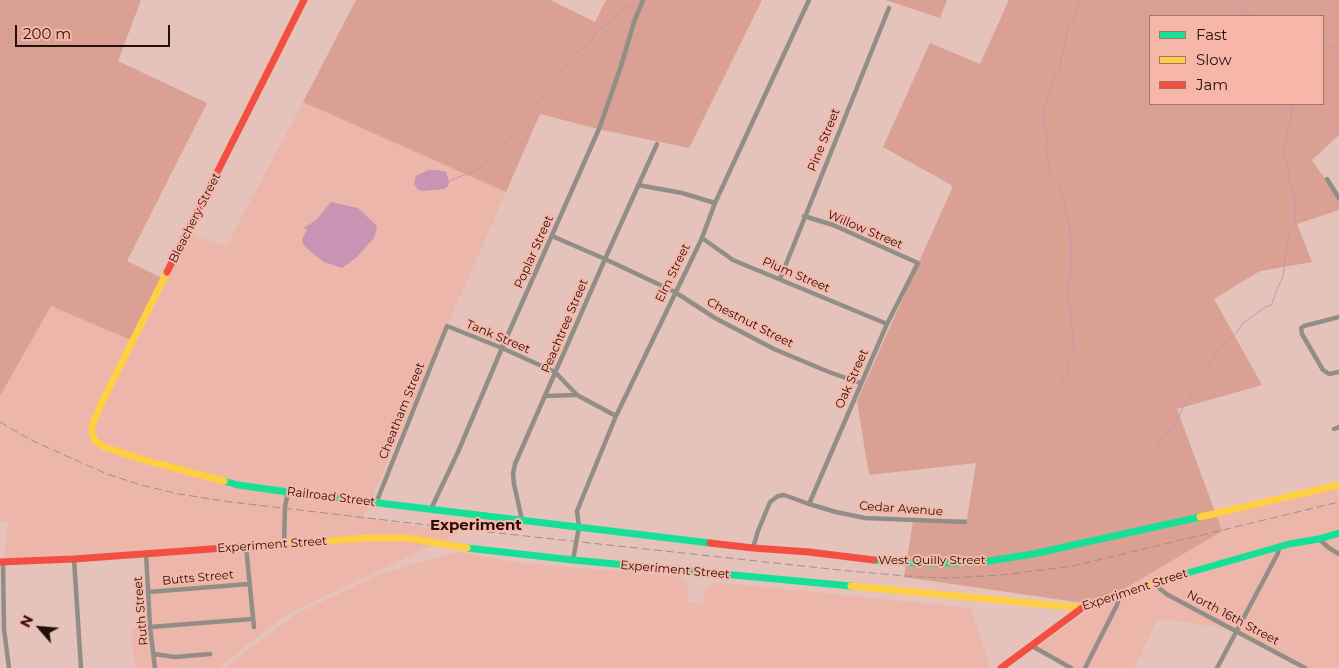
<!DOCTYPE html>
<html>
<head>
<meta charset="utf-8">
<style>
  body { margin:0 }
  #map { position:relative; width:1339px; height:668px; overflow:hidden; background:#e5c2ba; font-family:Montserrat,sans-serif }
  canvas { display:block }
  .legend { position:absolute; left:1149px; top:15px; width:175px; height:90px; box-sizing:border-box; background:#f7b7a8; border:1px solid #a37469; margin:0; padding:6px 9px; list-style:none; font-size:15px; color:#250f0a }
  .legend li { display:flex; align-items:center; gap:10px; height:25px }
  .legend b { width:25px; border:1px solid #a37469 }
  .north { position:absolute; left:15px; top:603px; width:50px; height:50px; -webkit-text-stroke:4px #f7b7a8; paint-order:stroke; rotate:297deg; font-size:14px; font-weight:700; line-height:20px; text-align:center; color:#250f0a }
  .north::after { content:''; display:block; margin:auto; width:18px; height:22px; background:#250f0a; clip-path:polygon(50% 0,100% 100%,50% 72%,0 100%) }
  .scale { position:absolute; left:15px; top:25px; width:155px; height:22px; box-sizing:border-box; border:2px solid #250f0a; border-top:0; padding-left:6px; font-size:15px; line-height:18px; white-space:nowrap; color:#250f0a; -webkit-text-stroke:4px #f7b7a8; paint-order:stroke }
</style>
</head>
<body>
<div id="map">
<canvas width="1339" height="668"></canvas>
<ul class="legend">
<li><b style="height:6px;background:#16e098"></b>Fast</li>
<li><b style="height:6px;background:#ffcf43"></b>Slow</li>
<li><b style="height:6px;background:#f24e42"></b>Jam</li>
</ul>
<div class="north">N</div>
<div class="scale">200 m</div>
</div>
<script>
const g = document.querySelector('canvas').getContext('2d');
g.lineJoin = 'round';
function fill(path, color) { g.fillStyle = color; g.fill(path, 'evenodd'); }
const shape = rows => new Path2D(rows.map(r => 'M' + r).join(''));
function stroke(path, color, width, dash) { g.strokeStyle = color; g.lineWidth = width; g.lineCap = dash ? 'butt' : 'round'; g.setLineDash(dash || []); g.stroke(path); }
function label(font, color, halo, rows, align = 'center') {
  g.font = font + ' Montserrat,sans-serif'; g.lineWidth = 4; g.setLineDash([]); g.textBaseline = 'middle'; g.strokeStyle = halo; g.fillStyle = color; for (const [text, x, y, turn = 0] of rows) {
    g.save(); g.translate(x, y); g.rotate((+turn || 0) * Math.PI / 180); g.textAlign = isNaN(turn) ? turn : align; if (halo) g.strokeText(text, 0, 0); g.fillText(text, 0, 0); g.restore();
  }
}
fill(shape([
  [303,102,506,192,363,517,458,533,288,613,224,663,220,668,135,668,131,629,150,627,146,552,4,562,8,522,0,522,0,396,51,305,133,341,187,232,226,247],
  [1339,485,1339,668,1308,668,1237,630,1158,618,1134,668,1071,668,1033,649,1097,605,1221,531,1215,514],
  [458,552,513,562,681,577,688,587,688,602,702,604,705,589,713,582,971,608,990,668,227,668,238,657,295,615,383,573]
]), '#edb6aa');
fill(shape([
  [0,0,141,0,118,61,207,103,127,261,164,279,133,341,51,306,0,396],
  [356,0,550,0,595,22,606,0,762,0,689,148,598,129,540,114,506,192,303,102],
  [886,0,947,0,940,18],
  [1009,0,1339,0,1339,135,1312,160,1339,200,1339,210,1297,224,1312,262,1260,271,1214,299,1262,385,1177,409,1222,531,1097,605,904,577,913,521,967,519,976,463,869,475,857,401,953,186,883,147,930,43,980,64],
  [1150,16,1323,16,1323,104,1150,104]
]), '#d9a093');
fill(shape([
  [428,170,437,170,446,172,449,182,448,186,444,189,423,191,418,190,414,184,416,176],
  [331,202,358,208,377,226,374,238,357,257,342,268,324,262,310,251,303,244,302,239,307,230,304,228,316,220]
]), '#c894b4');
stroke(shape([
  [1229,0,1255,16],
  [1323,44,1339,50],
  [449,181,479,169,496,155,578,51,591,43,596,32,611,21,619,11,639,2],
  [1060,385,1066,375,1070,360,1077,354,1073,346,1071,309,1068,299,1068,282,1072,266,1070,231,1061,188,1050,173,1046,149,1047,136,1043,115,1049,94,1060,65,1068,30,1078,9,1081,0],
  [1157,452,1158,443,1177,422,1182,409,1221,346,1236,333,1243,323,1267,306,1271,306,1275,295,1283,276,1289,230,1295,222,1296,210,1294,194,1290,186,1288,168,1284,153,1292,110,1292,104]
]), '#c894b4', 1);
stroke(shape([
  [1327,179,1339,198],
  [638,185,682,193,715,203],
  [804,216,833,225,918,263,887,324,809,504],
  [552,236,605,259,675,292,715,318,774,349,829,372,860,383],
  [702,238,733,260,887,324],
  [780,279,889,8],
  [1339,317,1304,326,1301,328,1302,334,1323,370,1329,374,1339,372],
  [545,396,576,395],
  [1334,429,1339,427],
  [376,503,447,326,502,348,555,372,577,395,616,416],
  [431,509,458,452,502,348,599,129,621,66,634,22,643,0],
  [522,520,514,484,513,474,515,464,605,259,657,144],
  [1319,539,1329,548,1339,554],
  [284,543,285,507,288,492],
  [246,547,254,627],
  [753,548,758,531,770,502,778,496,784,495,809,504,836,512,865,518,965,522],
  [146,553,150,627,155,668],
  [74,559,81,668],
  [573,560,579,527,577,511,616,416,702,238,715,203,809,0],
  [3,562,4,629,9,668],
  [1155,582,1160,589,1168,595,1305,668],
  [148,592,249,584],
  [150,627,252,619],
  [1032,646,1071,668],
  [154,654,175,657,210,654],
  [1085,668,1117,605,1120,594],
  [1217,668,1278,553,1280,546]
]), '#928e87', 4.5);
stroke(shape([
  [224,481,238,485,288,492,710,543],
  [467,548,573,560,851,586],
  [874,560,915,563,958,563,989,561,1033,554,1200,517],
  [1163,580,1289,544,1319,539,1339,533]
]), '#16e098', 7);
stroke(shape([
  [167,272,102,402,92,426,92,433,95,441,104,447,144,460,224,481],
  [1200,517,1339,485],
  [266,545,369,538,407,538,467,548],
  [851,586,1082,608,1163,580]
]), '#ffcf43', 7);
stroke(shape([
  [167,272,304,0],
  [710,543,753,548,809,552,874,560],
  [0,562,74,559,266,545],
  [1001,668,1082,608]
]), '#f24e42', 7);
stroke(shape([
  [0,422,29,439,53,450,107,474,141,485,179,494,231,502,470,530,849,571,918,577,950,578,1002,575,1073,566,1339,502]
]), '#9e8f8a', 1, [8, 4]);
label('12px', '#250f0a', '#f7b7a8', [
  ["Pine Street",824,140,-68],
  ["Bleachery Street",195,218,-63],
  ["Willow Street",865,230,23],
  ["Poplar Street",534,252,-66],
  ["Elm Street",673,273,-64],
  ["Plum Street",796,275,23],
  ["Chestnut Street",750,323,27],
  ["Peachtree Street",565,326,-67],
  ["Tank Street",498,337,23],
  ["Oak Street",852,379,-66],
  ["Cheatham Street",402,411,-68],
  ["Railroad Street",331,497,7],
  ["Cedar Avenue",901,509,4],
  ["Experiment Street",272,545,-4],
  ["West Quilly Street",932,560],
  ["Experiment Street",675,570,5],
  ["Butts Street",198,578,-5],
  ["Experiment Street",1135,590,-18],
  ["Ruth Street",141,611,-95],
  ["North 16th Street",1233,618,28]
]);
label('bold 15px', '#250f0a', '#f7b7a8', [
  ["Experiment",476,526]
]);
</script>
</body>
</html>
